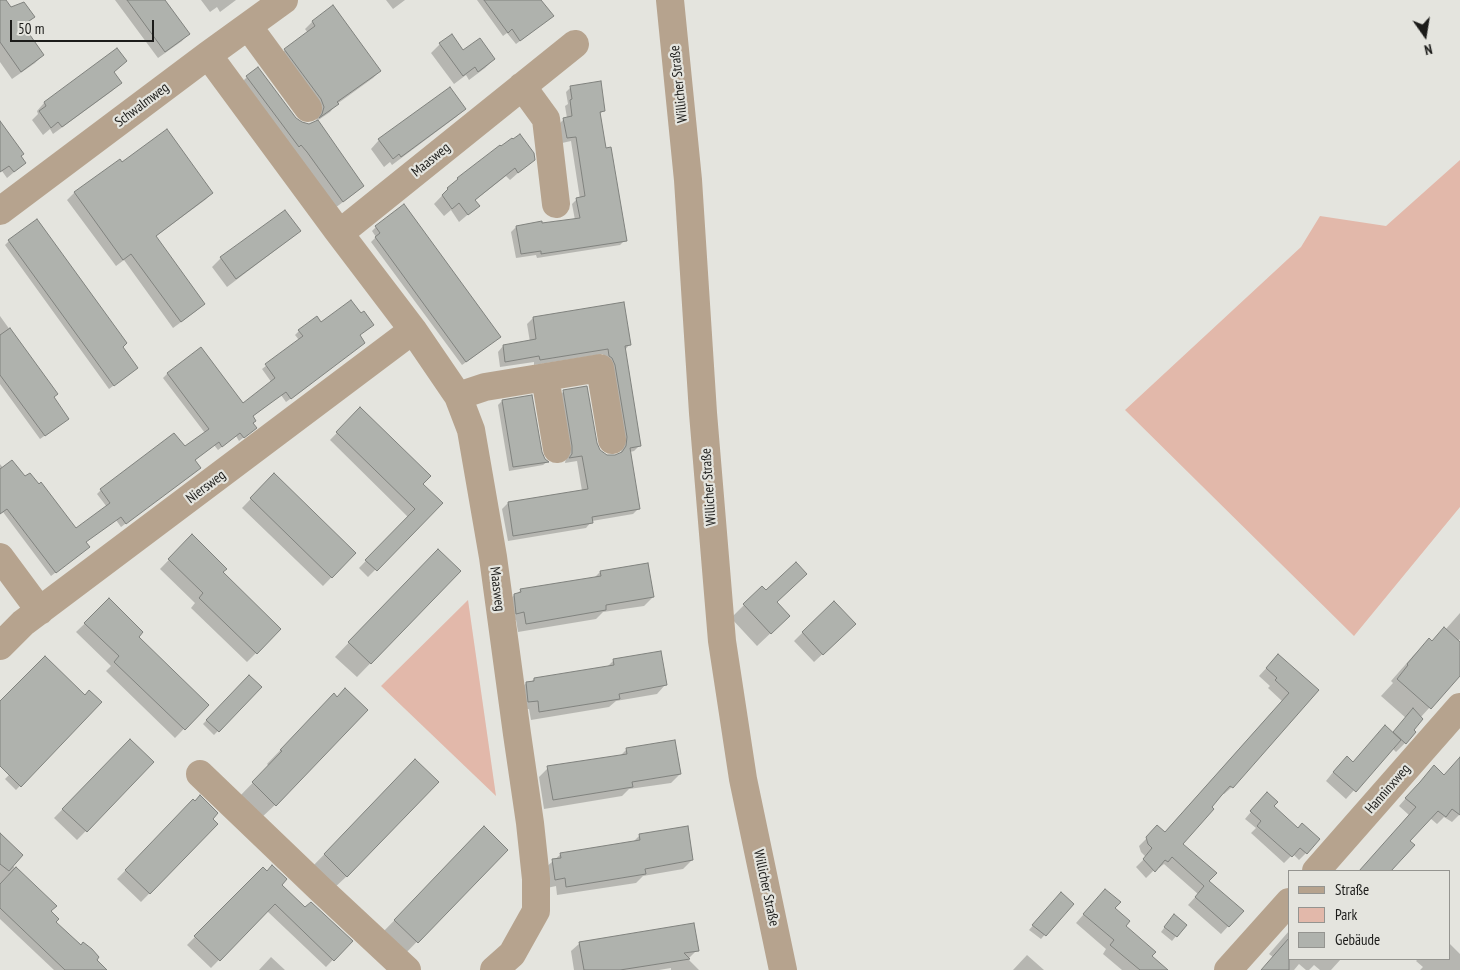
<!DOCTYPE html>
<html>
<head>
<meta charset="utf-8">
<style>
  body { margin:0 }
  #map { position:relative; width:1460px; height:970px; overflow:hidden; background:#e4e4de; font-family:"PT Sans Narrow",sans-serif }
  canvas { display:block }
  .legend { position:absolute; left:1288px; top:870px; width:162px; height:90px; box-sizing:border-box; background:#e4e4de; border:1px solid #949490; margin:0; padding:6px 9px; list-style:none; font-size:15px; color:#1c1c1a }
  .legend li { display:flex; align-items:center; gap:10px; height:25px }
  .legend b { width:25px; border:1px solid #949490 }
  .north { position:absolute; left:1400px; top:10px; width:50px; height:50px; -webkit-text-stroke:4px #e4e4de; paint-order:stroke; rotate:167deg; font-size:14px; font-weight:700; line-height:20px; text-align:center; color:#1c1c1a }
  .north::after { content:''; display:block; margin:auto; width:18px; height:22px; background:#1c1c1a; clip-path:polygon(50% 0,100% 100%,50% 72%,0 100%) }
  .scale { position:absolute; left:10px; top:20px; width:144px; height:22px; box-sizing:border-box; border:2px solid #1c1c1a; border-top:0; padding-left:6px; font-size:15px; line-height:18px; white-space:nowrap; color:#1c1c1a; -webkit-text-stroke:4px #e4e4de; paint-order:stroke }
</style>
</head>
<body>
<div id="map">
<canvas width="1460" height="970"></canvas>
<ul class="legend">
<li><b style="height:6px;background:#b6a38e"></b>Straße</li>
<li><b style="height:14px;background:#e2b8aa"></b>Park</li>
<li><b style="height:14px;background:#afb2ad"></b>Gebäude</li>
</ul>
<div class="north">N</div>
<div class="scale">50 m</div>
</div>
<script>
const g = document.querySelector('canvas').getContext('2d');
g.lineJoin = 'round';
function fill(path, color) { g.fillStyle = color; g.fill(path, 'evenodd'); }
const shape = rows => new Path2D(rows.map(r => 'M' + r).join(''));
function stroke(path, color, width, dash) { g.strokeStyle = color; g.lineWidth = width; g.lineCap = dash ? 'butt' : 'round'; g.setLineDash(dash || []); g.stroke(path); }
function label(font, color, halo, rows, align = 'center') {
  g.font = font + ' "PT Sans Narrow",sans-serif'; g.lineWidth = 4.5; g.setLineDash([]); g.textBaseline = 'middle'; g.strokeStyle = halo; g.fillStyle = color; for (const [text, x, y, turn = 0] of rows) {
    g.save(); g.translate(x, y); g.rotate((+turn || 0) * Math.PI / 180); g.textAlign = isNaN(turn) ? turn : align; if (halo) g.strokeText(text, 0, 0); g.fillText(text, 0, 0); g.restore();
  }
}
fill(shape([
  [1460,160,1460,507,1354,636,1125,410,1301,247,1320,216,1386,226],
  [468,600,496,796,381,686]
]), '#e2b8aa');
fill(shape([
  [0,0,4,0,10,8,34,17,23,26,43,55,35,63,12,79,0,62],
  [115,0,163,0,188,34,182,41,158,58],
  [201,0,236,0,220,12,217,7,210,12],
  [386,0,405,0,393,9],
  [477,0,540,0,548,20,516,44,507,33,503,36],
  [333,7,380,71,373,78,337,104,330,112,317,121,363,186,355,193,335,208,240,84,247,77,302,124,309,125,316,122,317,115,277,57,285,50,308,33,305,29,312,22],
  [451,36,463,52,494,59,485,68,469,80,466,75,454,84,431,53,440,44],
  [117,50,126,61,113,73,120,83,112,91,53,134,50,129,43,135,32,120,38,114,37,111,44,103],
  [571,87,604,110,600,114,605,149,625,240,620,245,537,258,536,255,516,258,511,232,516,227,541,223,541,225,575,220,572,204,577,199,580,199,571,141,562,143,559,124,564,119,567,118,565,106,568,104,566,92],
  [465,109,456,117,392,165,390,162,384,167,371,149,379,140],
  [0,123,25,163,7,178,2,171,0,172],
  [534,159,510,180,506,176,474,201,478,206,459,222,451,210,444,216,434,204,458,179],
  [120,161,122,164,212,193,205,200,155,237,203,304,196,311,173,328,124,260,116,266,67,200,74,193],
  [285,211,299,231,290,239,227,287,212,267,221,258],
  [376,227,495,341,462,365,371,242,376,237,372,231],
  [9,241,122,347,132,372,109,389,5,245],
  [0,316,56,394,52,398,63,423,40,439,0,384],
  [533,318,629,345,625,350,640,445,634,451,630,452,639,508,633,514,592,521,586,528,508,541,502,509,508,503,582,491,577,461,565,463,567,453,558,397,564,391,599,451,607,456,615,457,621,452,622,444,603,354,534,365,534,362,500,367,498,352,503,346,530,342,527,324],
  [321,324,359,336,311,384,286,402,281,395,252,417,251,432,239,441,236,436,218,450,214,445,194,461,195,472,121,527,116,520,85,542,84,551,51,576,3,512,0,514,0,464,3,468,25,478,76,530,107,507,97,494,101,490,174,435,184,448,205,433,163,378,167,374,200,349,242,404,272,383,262,369,299,340,295,335,299,331],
  [502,401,547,462,543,465,509,471,498,405],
  [360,409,421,484,441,503,368,577,359,568,408,517,330,440],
  [274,475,355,553,323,586,242,508],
  [192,536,221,572,280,629,247,662,191,608,195,603,160,569],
  [424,564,459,572,357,677,335,657],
  [600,572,653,597,644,606,603,612,596,619,518,632,516,620,508,622,506,604,514,595,517,594,521,590,594,578],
  [766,592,776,602,775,629,757,646,731,618,744,605],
  [109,600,137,637,207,705,175,738,106,671,111,666,76,632],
  [1460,613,1460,639,1458,642,1460,644,1460,674,1420,718,1405,743,1396,752,1392,748,1346,799,1326,781,1338,766,1352,763,1392,733,1406,718,1381,696,1393,683,1391,681,1413,656,1429,640,1431,642,1444,629,1445,630],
  [803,632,845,633,814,662,794,641],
  [614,660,665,685,657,694,616,701,609,707,531,720,529,709,520,710,518,692,526,683,531,682,534,679,607,667],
  [1270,664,1318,691,1232,787,1224,794,1222,793,1181,844,1208,881,1242,911,1221,934,1188,905,1198,894,1164,864,1159,868,1157,867,1146,878,1136,867,1146,857,1141,852,1139,846,1150,835,1164,833,1282,701,1268,688,1270,686,1259,676],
  [249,677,260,687,214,735,203,724],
  [85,696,100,702,16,790,5,779,13,771,0,759,0,703],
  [320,709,275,805,261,818,239,797,269,766,267,764],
  [130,740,153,762,77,840,54,818],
  [627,749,680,774,671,783,629,789,622,796,544,809,539,777,548,768,620,756],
  [1460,758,1460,814,1452,822,1444,817,1437,824,1430,818,1409,841,1413,845,1390,871,1360,871,1409,815,1399,806,1426,775,1444,776],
  [402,774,347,876,333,889,311,868],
  [1261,800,1273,806,1306,853,1299,860,1293,854,1284,863,1251,833,1256,828,1245,819],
  [193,801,217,824,141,902,117,879],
  [640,835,692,860,683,869,643,876,636,883,557,895,556,886,547,888,544,869,561,854,633,842],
  [0,836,12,865,55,906,49,911,54,922,106,970,54,970,0,919],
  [471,842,506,850,403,956,381,934],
  [263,868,305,909,351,941,326,967,267,911,211,968,187,945],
  [1057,898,1072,904,1041,939,1029,930],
  [1097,899,1113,908,1125,926,1150,956,1166,970,1122,970,1103,954,1106,949,1076,923],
  [1170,920,1185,925,1172,941,1161,932],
  [1289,931,1289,959,1341,959,1331,970,1320,970,1314,965,1309,970,1306,970,1299,964,1294,970,1262,970,1273,957,1269,954],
  [580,943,697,950,688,959,699,970,671,970,671,968,659,970,574,970,571,951],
  [1449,943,1460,954,1460,970,1420,970,1423,967,1416,961,1418,959,1449,959],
  [1027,955,1044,970,1013,970],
  [271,957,285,970,259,970]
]), '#0003');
const building = shape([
  [0,0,6,0,11,7,24,2,35,17,23,25,44,55,21,72,0,42,0,0],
  [127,0,165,0,190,34,165,52,127,0],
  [484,0,541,0,554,16,520,41,512,29,508,33,484,0],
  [333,5,381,71,337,102,339,104,319,118,322,114,324,107,321,99,284,49,315,26,312,21,333,5],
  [452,34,463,50,480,38,495,59,478,72,475,67,463,76,439,43,452,34],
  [117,48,127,61,114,72,122,83,62,127,58,122,51,128,39,111,46,106,44,102,117,48],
  [258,67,296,118,302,122,309,124,318,120,364,186,343,202,307,152,301,145,299,147,246,76,258,67],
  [601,81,605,111,600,112,606,148,611,147,627,241,541,254,541,251,521,254,516,226,542,221,542,223,580,218,576,198,585,196,576,137,567,138,563,118,572,116,570,100,572,99,570,86,601,81],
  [450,87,466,109,401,157,399,154,393,159,378,139,450,87],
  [0,121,24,154,21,156,26,163,14,172,9,166,0,172,0,121],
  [167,129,213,193,156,236,205,304,181,322,131,254,123,260,74,192,120,159,122,162,167,129],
  [520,134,534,153,535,160,518,173,515,168,475,200,480,206,468,215,459,203,452,209,442,195,448,189,447,188,458,179,457,178,500,145,501,146,512,138,513,139,520,134],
  [404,204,501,337,466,362,375,237,380,233,375,226,404,204],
  [285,210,301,231,236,279,220,257,285,210],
  [37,219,127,343,123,347,138,368,114,386,8,240,37,219],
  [351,300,361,313,364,311,374,325,360,335,365,343,291,399,286,392,268,405,253,416,256,421,253,423,257,428,244,438,240,433,222,447,219,442,195,460,201,468,126,524,121,517,86,542,90,547,56,573,7,509,0,514,0,469,12,460,25,476,30,473,39,484,41,482,76,528,110,503,100,489,174,433,185,446,209,429,167,373,201,347,243,403,275,378,265,364,303,336,298,330,317,316,321,322,351,300],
  [624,302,631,345,625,346,641,446,630,448,640,509,592,517,593,523,513,536,508,502,588,489,582,456,569,458,572,454,572,446,563,390,587,386,597,443,600,450,607,455,615,455,622,452,626,446,627,437,615,365,612,358,609,356,608,349,540,360,539,356,505,362,503,345,536,339,533,317,624,302],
  [10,328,58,394,54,397,69,419,45,436,0,375,0,335,10,328],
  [532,395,542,452,545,459,549,462,513,467,502,400,532,395],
  [360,407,431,476,423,484,443,503,377,571,365,560,415,509,336,432,360,407],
  [274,473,356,553,332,578,250,498,274,473],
  [192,534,227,569,223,572,281,629,257,654,199,598,203,593,168,559,192,534],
  [438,549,461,571,371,664,348,642,438,549],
  [796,562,807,574,777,602,790,616,771,634,743,604,762,586,766,590,796,562],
  [648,563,654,597,606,605,606,610,526,624,524,612,516,614,514,594,521,592,520,589,601,576,600,571,648,563],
  [109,598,143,632,139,637,209,705,185,730,114,662,119,656,84,623,109,598],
  [834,601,856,624,823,655,802,632,834,601],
  [1444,627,1460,642,1460,676,1431,709,1397,679,1408,665,1407,664,1429,638,1432,641,1444,627],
  [661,651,667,685,619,694,620,699,539,712,538,701,528,702,526,682,534,681,534,678,614,665,613,659,661,651],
  [1278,654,1319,690,1233,788,1230,786,1221,796,1212,807,1214,809,1183,844,1217,873,1209,881,1244,911,1229,927,1195,897,1204,886,1172,857,1168,862,1165,860,1155,872,1143,859,1152,848,1148,844,1146,837,1157,825,1165,832,1289,693,1275,680,1277,678,1266,668,1278,654],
  [45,656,85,695,89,690,102,702,21,787,0,766,0,701,45,656],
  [249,675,262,687,219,732,206,720,249,675],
  [345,688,368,710,276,806,252,782,282,751,280,750,334,693,337,697,345,688],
  [1413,708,1423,719,1414,730,1416,732,1406,744,1393,732,1413,708],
  [1385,725,1401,740,1356,792,1333,772,1347,756,1353,762,1385,725],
  [130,739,154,762,87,832,62,809,130,739],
  [675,740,681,774,632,782,633,787,553,800,547,766,627,754,626,748,675,740],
  [1460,757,1460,815,1452,809,1446,817,1438,811,1410,841,1415,845,1391,871,1359,871,1416,807,1405,798,1420,782,1434,765,1444,775,1460,757],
  [415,759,439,782,347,877,324,854,415,759],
  [1267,792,1278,802,1274,806,1298,828,1302,823,1320,839,1307,854,1300,848,1292,857,1257,826,1261,821,1250,811,1267,792],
  [200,795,218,813,213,819,218,824,150,894,125,870,193,799,195,801,200,795],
  [484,826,508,850,418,943,394,920,484,826],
  [688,826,693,860,645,869,646,874,566,887,565,878,555,880,552,859,561,858,560,853,640,840,639,834,688,826],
  [0,833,23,855,9,871,0,864,0,833],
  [272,865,287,879,282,885,305,907,311,902,353,941,334,961,275,904,220,961,194,936,263,867,267,871,272,865],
  [16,867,57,906,51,911,59,919,56,922,81,945,83,942,92,949,99,957,97,960,107,970,65,970,0,908,0,884,16,867],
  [1105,889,1121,902,1115,908,1130,921,1126,926,1156,952,1152,956,1168,970,1140,970,1110,945,1114,940,1083,914,1105,889],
  [1061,892,1074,904,1046,936,1032,925,1061,892],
  [1174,914,1187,925,1177,937,1164,927,1174,914],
  [694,923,699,951,684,953,690,959,620,970,584,970,579,942,694,923],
  [1289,938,1289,970,1261,970,1289,938]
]);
fill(building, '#afb2ad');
stroke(building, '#80827e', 1);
stroke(shape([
  [670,0,688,180,703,413,722,641,743,779,783,970],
  [248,26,308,108],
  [208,55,337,230,413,330,458,396,471,430,493,557,517,734,530,823,536,879,536,911,512,954,494,970],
  [522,86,546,119,556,204],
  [0,211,208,55,284,0],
  [340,233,575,44],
  [545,377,557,449],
  [458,396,485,387,600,368,612,440],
  [0,557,40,611],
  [0,646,23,623,413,330],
  [200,774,319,888,407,970],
  [1316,871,1460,707],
  [1228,970,1289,902]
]), '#b6a38e', 28);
label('14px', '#1c1c1a', '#e4e4de', [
  ["Willicher Straße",679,84,-96],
  ["Schwalmweg",142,105,-37],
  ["Maasweg",431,160,-39],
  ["Niersweg",206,487,-37],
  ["Willicher Straße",709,487,-94],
  ["Maasweg",497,589,83],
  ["Hanninxweg",1388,789,-49],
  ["Willicher Straße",766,888,78]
]);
</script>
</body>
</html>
